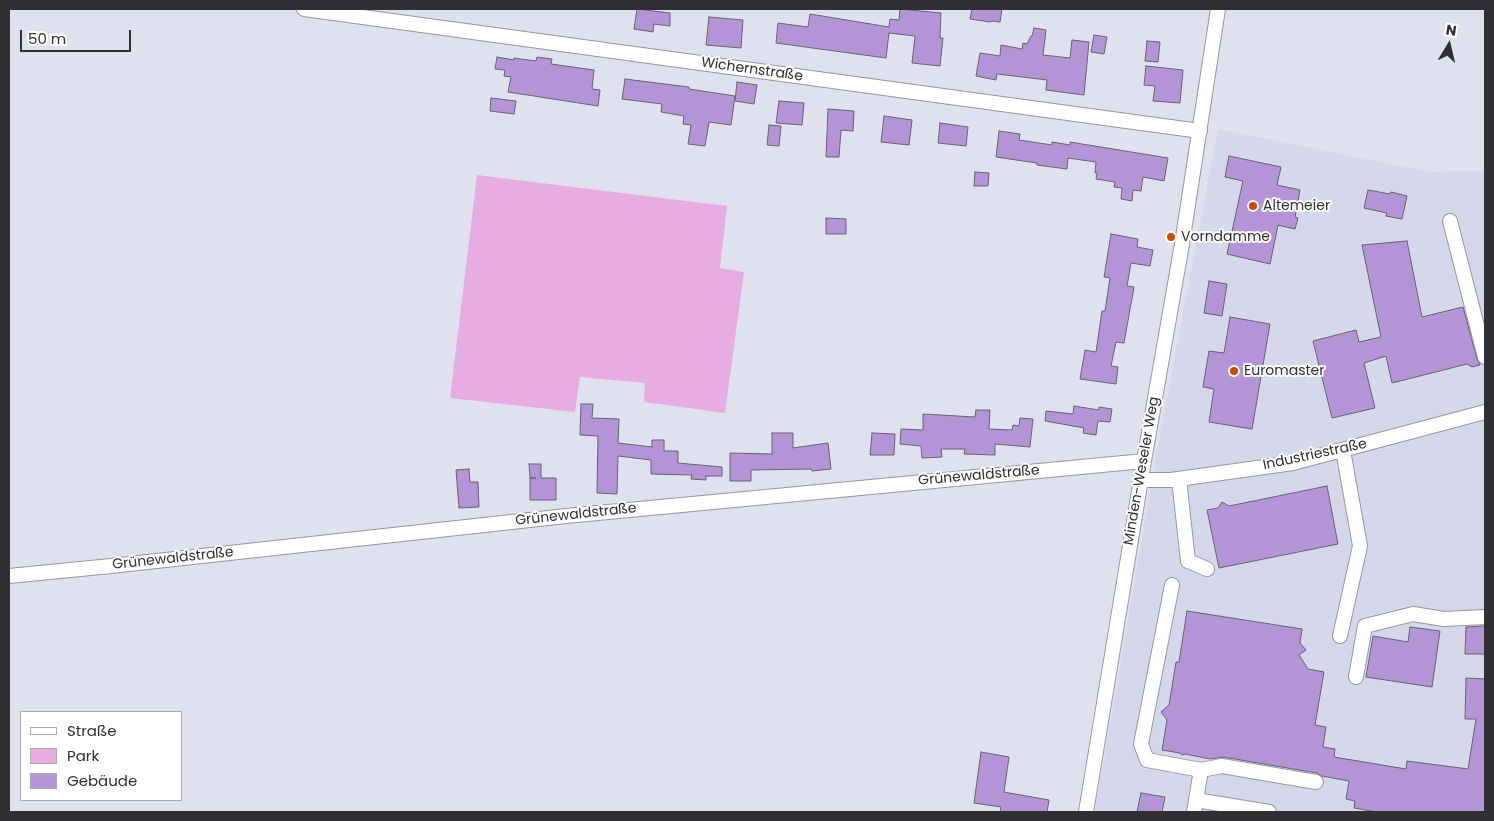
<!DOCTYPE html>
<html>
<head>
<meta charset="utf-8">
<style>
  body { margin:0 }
  #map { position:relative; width:1494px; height:821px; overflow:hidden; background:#e0e1ee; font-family:Poppins,sans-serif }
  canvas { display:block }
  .frame { position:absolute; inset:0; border:10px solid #2f2f34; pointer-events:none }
  .legend { position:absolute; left:20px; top:711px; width:162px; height:90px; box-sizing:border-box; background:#fff; border:1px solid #acacae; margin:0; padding:6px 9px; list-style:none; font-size:15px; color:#2f2f34 }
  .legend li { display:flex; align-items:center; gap:10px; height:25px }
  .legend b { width:25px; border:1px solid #acacae }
  .north { position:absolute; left:1424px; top:20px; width:50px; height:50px; -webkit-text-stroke:4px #fff; paint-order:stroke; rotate:9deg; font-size:14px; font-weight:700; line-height:20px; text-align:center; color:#2f2f34 }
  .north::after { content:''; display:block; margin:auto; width:18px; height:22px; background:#2f2f34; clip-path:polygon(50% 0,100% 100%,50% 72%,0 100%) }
  .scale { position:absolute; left:20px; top:30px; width:111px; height:22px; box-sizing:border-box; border:2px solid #2f2f34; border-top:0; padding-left:6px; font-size:15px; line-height:18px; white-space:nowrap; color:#2f2f34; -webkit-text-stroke:4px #fff; paint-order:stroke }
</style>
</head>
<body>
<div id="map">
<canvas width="1494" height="821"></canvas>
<div class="frame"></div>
<ul class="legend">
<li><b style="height:6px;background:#fff"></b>Straße</li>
<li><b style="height:14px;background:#e7ade3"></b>Park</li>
<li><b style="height:14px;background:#b394d7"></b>Gebäude</li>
</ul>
<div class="north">N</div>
<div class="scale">50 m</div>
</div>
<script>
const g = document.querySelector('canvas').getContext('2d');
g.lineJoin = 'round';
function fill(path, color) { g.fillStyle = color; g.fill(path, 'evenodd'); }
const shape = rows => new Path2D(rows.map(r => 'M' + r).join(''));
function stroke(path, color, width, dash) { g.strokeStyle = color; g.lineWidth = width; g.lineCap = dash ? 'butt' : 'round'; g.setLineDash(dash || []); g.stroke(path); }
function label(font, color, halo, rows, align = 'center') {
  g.font = font + ' Poppins,sans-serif'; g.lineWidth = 4; g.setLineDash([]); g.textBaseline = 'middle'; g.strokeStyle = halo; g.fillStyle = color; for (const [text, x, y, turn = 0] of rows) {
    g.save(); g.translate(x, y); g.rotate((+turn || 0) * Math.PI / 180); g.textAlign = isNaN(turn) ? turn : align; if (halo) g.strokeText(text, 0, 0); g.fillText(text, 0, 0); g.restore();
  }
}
fill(shape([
  [1218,129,1431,172,1485,170,1485,812,1095,812,1158,445]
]), '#d5d7eb');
fill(shape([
  [477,175,727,206,720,268,744,272,725,413,644,402,645,383,580,377,575,412,450,398]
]), '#e7ade3');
const building = shape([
  [637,9,670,13,670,26,654,24,653,32,634,29,637,9],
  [900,9,941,13,940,38,943,38,940,66,912,63,915,36,889,33,886,58,776,43,778,23,808,27,810,14,889,27,890,19,899,20,900,9],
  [972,9,1002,9,1000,22,992,21,990,22,970,19,972,9],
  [709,17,743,20,741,48,706,45,709,17],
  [1034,28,1046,30,1043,55,1070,58,1072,40,1089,42,1084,95,1046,90,1047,80,997,74,996,80,976,76,980,53,1000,56,1001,45,1022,49,1023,43,1027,44,1031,36,1032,36,1034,28],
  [1094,35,1107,37,1104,54,1091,52,1094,35],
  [1147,41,1160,42,1158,62,1145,61,1147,41],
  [497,57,514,60,514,58,536,61,537,57,552,59,551,64,594,70,592,89,600,90,598,106,508,92,511,77,504,76,505,70,495,69,497,57],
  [1146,66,1183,70,1180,103,1153,101,1155,86,1144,85,1146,66],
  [625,79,689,87,689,89,735,96,731,125,709,122,705,146,688,144,691,125,683,124,684,116,661,112,662,104,622,99,625,79],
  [737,82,757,85,754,104,735,101,737,82],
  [491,98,516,101,514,114,490,111,491,98],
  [779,101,804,103,802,125,776,123,779,101],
  [828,109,854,111,853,131,841,130,839,157,826,157,828,109],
  [884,116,912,120,909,145,881,142,884,116],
  [940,123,968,127,966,146,938,143,940,123],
  [769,125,781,126,779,146,767,145,769,125],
  [999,131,1020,134,1019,140,1052,145,1052,142,1070,145,1070,142,1168,158,1164,181,1143,177,1141,191,1133,190,1132,201,1121,199,1122,188,1114,187,1115,182,1096,179,1097,173,1095,173,1096,162,1068,158,1067,169,1037,165,1037,163,996,157,999,131],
  [1229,156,1281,167,1277,185,1300,190,1295,217,1298,218,1295,229,1278,225,1270,264,1227,254,1243,181,1225,177,1229,156],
  [975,172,989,173,988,186,974,186,975,172],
  [1368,190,1390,194,1391,192,1407,196,1402,219,1386,216,1387,213,1364,208,1368,190],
  [826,218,846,219,846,234,826,234,826,218],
  [1111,234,1138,239,1137,247,1153,250,1150,266,1131,263,1127,286,1134,287,1124,343,1116,342,1111,366,1118,367,1116,384,1080,379,1085,350,1096,352,1102,311,1105,311,1110,278,1104,277,1111,234],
  [1407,241,1422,317,1463,307,1477,359,1480,365,1472,367,1467,364,1392,383,1386,356,1364,363,1375,408,1332,418,1313,341,1356,330,1359,342,1381,337,1362,245,1407,241],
  [1209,281,1227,284,1222,316,1204,313,1209,281],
  [1230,317,1270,324,1252,429,1209,422,1214,389,1203,387,1209,351,1224,353,1230,317],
  [581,404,593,404,592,418,619,419,618,443,652,447,652,440,664,440,664,451,678,451,678,463,722,467,722,476,706,476,706,480,691,479,692,475,651,474,651,460,618,456,617,494,597,493,598,436,580,435,581,404],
  [1074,406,1099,410,1099,407,1112,409,1110,422,1098,421,1096,435,1083,433,1084,428,1045,421,1046,411,1073,414,1074,406],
  [976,410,990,410,989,429,1012,430,1013,425,1019,426,1020,418,1033,419,1030,447,995,444,995,455,964,454,965,449,941,449,942,457,922,458,921,446,900,444,901,429,923,430,923,414,975,417,976,410],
  [772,433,793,433,793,448,828,443,831,469,812,471,811,469,751,470,751,481,730,481,730,453,772,454,772,433],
  [872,433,895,434,894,455,870,455,872,433],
  [529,464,541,464,541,478,556,478,556,500,530,500,530,478,536,478,530,478,529,464],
  [469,469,470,482,478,482,479,507,459,508,456,470,469,469],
  [1327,486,1338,544,1219,568,1207,510,1218,508,1222,502,1229,506,1327,486],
  [1187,611,1302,629,1300,643,1306,650,1299,655,1308,669,1324,672,1315,725,1326,727,1323,747,1335,749,1334,757,1406,769,1407,761,1468,769,1476,719,1465,719,1466,678,1485,679,1485,812,1377,812,1354,808,1355,801,1346,799,1349,781,1322,776,1317,773,1223,757,1210,759,1185,754,1182,755,1180,753,1162,750,1167,720,1161,712,1169,705,1176,662,1179,662,1187,611],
  [1485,626,1485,654,1465,654,1466,627,1485,626],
  [1410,627,1440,631,1432,687,1366,677,1373,636,1408,642,1410,627],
  [981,752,1009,757,1004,792,1049,800,1047,812,1000,812,1001,807,974,803,981,752],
  [1141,793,1165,797,1162,812,1137,812,1141,793]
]);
fill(building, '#b394d7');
stroke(building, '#68636e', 1);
const minor = shape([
  [304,9,1200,131],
  [1450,221,1485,357],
  [1179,479,1188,561,1207,569],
  [1141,480,1171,480,1293,463,1485,412],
  [9,576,111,566,566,516,1144,461],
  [1172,585,1141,744,1147,760,1201,770,1196,800],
  [1340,636,1360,546,1343,450],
  [1356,677,1365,626,1413,614,1444,619,1485,617],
  [1201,770,1222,766,1316,782],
  [1086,812,1144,461,1182,244,1218,9],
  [1194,812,1196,800,1269,812]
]);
stroke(minor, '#9697a3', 16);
stroke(minor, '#fff', 14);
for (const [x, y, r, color] of [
  [1253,206,5,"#ce4902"],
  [1171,237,5,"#ce4902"],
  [1234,371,5,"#ce4902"]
]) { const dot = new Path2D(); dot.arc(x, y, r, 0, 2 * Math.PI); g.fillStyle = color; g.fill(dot); stroke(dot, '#fff', 2); }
label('14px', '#2f2f34', '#fff', [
  ["Wichernstraße",752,70,8],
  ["Industriestraße",1315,455,-12],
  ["Minden-Weseler Weg",1142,471,-80],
  ["Grünewaldstraße",979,476,-5],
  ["Grünewaldstraße",576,515,-6],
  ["Grünewaldstraße",173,559,-6]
]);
label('14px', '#2f2f34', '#fff', [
  ["Altemeier",1263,206],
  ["Vorndamme",1181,237],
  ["Euromaster",1244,371]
], 'left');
</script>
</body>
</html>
